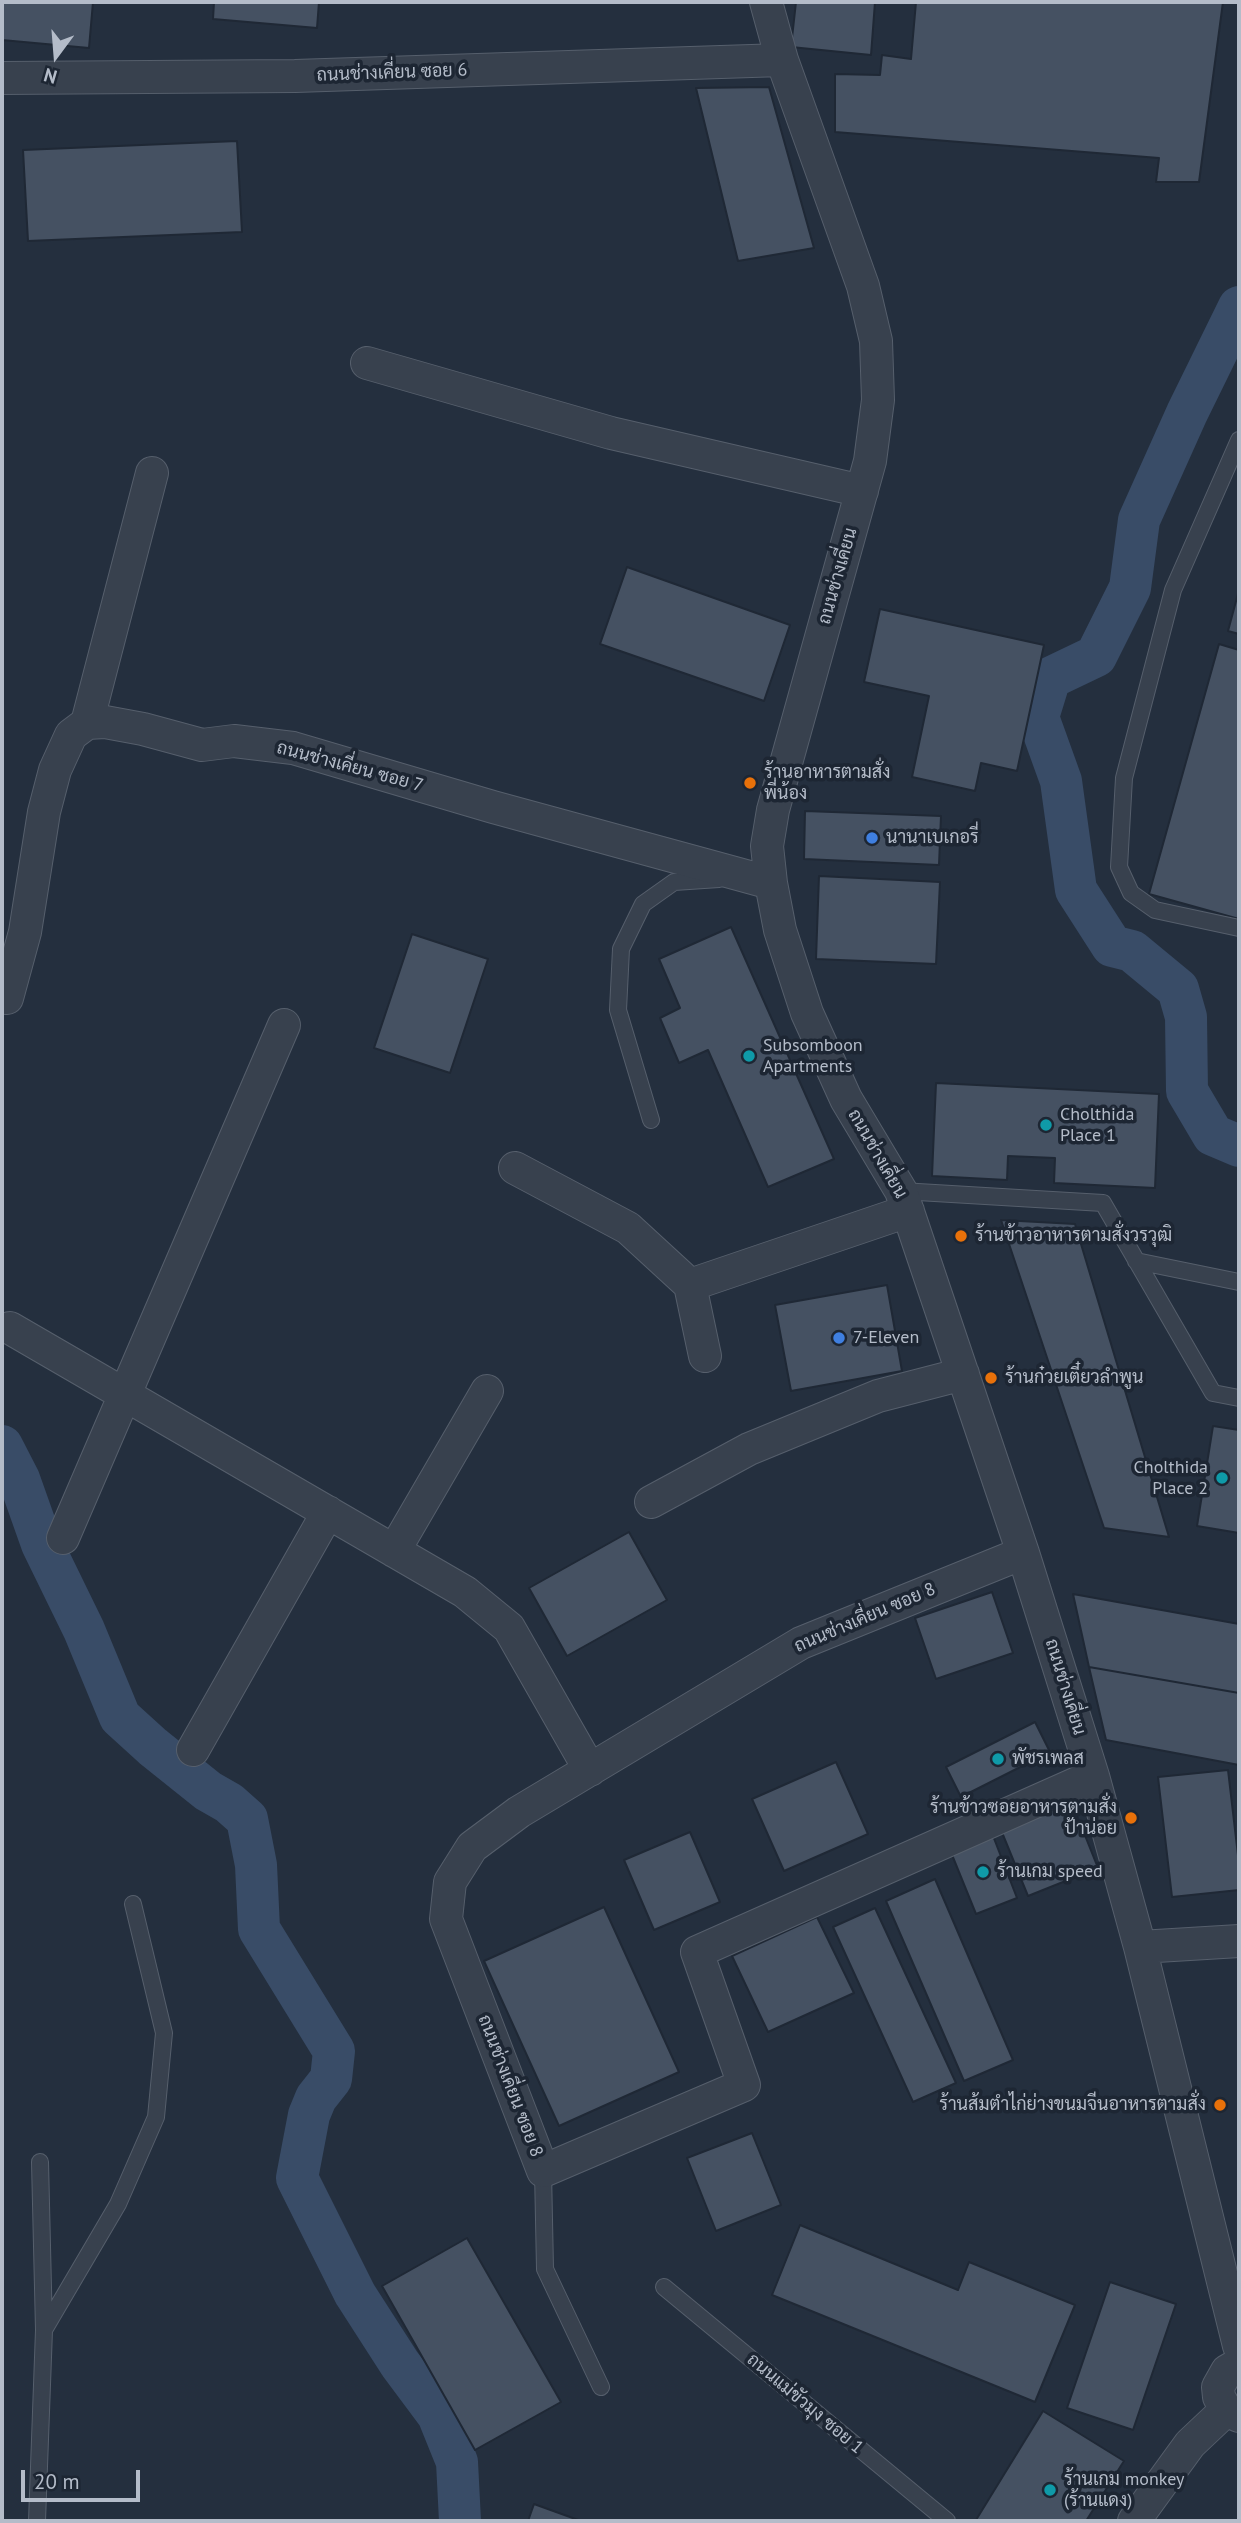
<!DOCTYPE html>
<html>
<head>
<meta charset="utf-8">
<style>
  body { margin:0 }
  #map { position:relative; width:1241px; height:2523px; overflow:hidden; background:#242f3e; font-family:"PT Sans",sans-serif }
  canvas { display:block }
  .frame { position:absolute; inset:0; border:4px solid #b4bcc9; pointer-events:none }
  .north { position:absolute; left:21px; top:21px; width:70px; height:70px; -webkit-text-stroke:5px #1d2633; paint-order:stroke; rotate:196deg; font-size:19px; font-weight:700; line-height:28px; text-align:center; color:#b4bcc9 }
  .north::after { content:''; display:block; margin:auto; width:24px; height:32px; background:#b4bcc9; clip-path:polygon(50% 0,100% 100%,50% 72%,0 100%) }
  .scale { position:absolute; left:21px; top:2470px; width:119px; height:32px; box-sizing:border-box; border:4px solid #b4bcc9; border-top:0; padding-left:9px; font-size:21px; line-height:24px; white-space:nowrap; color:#b4bcc9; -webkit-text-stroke:5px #1d2633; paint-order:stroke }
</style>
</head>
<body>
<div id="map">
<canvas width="1241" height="2523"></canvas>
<div class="frame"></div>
<div class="north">N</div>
<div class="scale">20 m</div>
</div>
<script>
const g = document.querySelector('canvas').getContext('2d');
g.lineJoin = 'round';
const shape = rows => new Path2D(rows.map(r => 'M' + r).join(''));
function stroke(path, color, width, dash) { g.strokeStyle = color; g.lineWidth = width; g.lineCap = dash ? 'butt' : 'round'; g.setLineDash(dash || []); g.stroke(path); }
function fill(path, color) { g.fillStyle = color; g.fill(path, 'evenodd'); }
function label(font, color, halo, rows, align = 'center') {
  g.font = font + ' "PT Sans",Sarabun,sans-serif'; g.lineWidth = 7; g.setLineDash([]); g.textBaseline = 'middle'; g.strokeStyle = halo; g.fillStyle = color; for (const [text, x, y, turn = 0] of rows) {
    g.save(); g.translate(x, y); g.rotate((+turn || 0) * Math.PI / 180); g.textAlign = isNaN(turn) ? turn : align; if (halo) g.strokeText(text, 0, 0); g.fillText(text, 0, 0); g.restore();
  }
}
stroke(shape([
  [1239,307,1187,413,1139,520,1130,588,1096,656,1050,678,1038,717,1061,781,1076,890,1112,946,1132,951,1178,989,1186,1017,1187,1091,1213,1135,1239,1146],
  [2,1446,19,1479,42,1544,84,1630,120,1717,153,1747,208,1791,229,1803,247,1819,256,1865,259,1929,334,2051,331,2079,316,2098,309,2115,297,2178,355,2294,400,2364,438,2415,457,2462,460,2521]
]), '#394c67', 42);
const building = shape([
  [2,2,93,2,89,48,2,40,2,2],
  [214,2,319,2,317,28,213,19,214,2],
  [796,2,875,2,871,55,791,47,796,2],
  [916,2,1223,2,1199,182,1156,182,1159,158,835,132,835,74,880,75,882,55,911,59,916,2],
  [769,87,814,248,738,261,696,88,769,87],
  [237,141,242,232,28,241,23,150,237,141],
  [627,567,790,625,764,701,600,644,627,567],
  [1239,590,1239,634,1228,631,1239,590],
  [880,609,1044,645,1017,771,981,763,975,791,912,777,929,696,864,682,880,609],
  [1219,644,1239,650,1239,919,1149,894,1219,644],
  [805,811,941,816,939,865,804,859,805,811],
  [819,876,940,882,936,964,816,959,819,876],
  [731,927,834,1159,768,1187,708,1050,679,1063,660,1018,680,1008,659,959,731,927],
  [412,934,488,959,450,1073,374,1048,412,934],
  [936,1083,1159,1094,1155,1188,1054,1183,1055,1158,1008,1156,1007,1180,932,1176,936,1083],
  [1001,1220,1075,1224,1169,1537,1104,1528,1001,1220],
  [887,1285,902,1371,791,1391,775,1305,887,1285],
  [1213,1426,1239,1430,1239,1533,1197,1526,1213,1426],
  [629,1532,667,1600,567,1656,529,1588,629,1532],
  [992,1592,1013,1653,936,1679,915,1618,992,1592],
  [1073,1594,1239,1624,1239,1693,1089,1667,1073,1594],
  [1089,1667,1239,1693,1239,1765,1106,1740,1089,1667],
  [1035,1722,1050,1752,961,1797,946,1767,1035,1722],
  [836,1762,868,1834,784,1871,752,1799,836,1762],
  [1228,1770,1239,1864,1239,1890,1172,1897,1158,1777,1228,1770],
  [1072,1803,1098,1868,1028,1896,1001,1830,1072,1803],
  [990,1828,1017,1898,976,1914,948,1845,990,1828],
  [690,1832,720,1902,654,1930,624,1860,690,1832],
  [935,1879,1013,2060,964,2081,886,1901,935,1879],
  [604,1907,679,2072,559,2126,484,1961,604,1907],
  [875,1908,956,2083,913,2102,833,1927,875,1908],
  [817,1917,854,1993,768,2032,732,1956,817,1917],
  [752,2133,781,2205,716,2231,687,2158,752,2133],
  [800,2225,958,2290,969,2262,1075,2305,1035,2402,772,2295,800,2225],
  [467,2238,561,2402,475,2450,382,2286,467,2238],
  [1110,2282,1176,2304,1133,2430,1067,2408,1110,2282],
  [1043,2411,1124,2461,1086,2521,978,2521,976,2520,1043,2411],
  [534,2504,581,2521,528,2521,534,2504]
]);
fill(building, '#455162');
stroke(building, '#1f2835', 2);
const service = shape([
  [1239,440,1173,590,1124,778,1119,867,1131,893,1155,910,1239,928],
  [651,1120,618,1010,621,949,643,904,674,882,719,879],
  [901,1191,1103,1203,1213,1393,1239,1398],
  [1136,1261,1239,1282],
  [543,2171,545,2269,601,2387],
  [664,2287,947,2521],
  [44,2330,118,2204,156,2117,164,2033,133,1904],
  [37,2521,44,2330,40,2162]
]);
const minor = shape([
  [766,2,782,60,863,286,876,341,878,400,870,461,773,810,767,846,771,883,780,930,807,1013,846,1099,901,1191,1023,1553,1093,1776,1140,1947,1239,2346],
  [2,78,295,76,782,60],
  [367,363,611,433,862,491],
  [87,723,152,473],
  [7,998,25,932,44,812,55,770,71,735,87,723,105,722,143,729,202,745,234,741,293,748,493,807,771,883],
  [515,1168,628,1228,690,1285,705,1356],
  [690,1285,908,1211],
  [10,1328,465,1592,509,1628,590,1770],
  [651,1502,749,1449,878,1396,963,1374],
  [63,1538,284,1025],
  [394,1551,487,1391],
  [1023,1553,801,1643,519,1812,472,1847,450,1882,446,1919,543,2171,744,2085,697,1952,1093,1776],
  [193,1750,328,1512],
  [1140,1947,1239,1941],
  [1239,2364,1227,2371,1218,2387,1219,2397,1226,2410,1239,2416],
  [1134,2521,1190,2444,1226,2410]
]);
stroke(service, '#565f6c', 18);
stroke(minor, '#565f6c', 34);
stroke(service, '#38414e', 16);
stroke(minor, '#38414e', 32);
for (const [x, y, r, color] of [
  [750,783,7,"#e8710a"],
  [872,838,7,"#3f7fe0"],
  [749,1056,7,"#0f9aa8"],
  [1046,1125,7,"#0f9aa8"],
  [961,1236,7,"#e8710a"],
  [839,1338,7,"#3f7fe0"],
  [991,1378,7,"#e8710a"],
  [1222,1478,7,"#0f9aa8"],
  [998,1759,7,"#0f9aa8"],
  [1131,1818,7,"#e8710a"],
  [983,1872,7,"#0f9aa8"],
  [1220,2105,7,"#e8710a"],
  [1050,2490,7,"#0f9aa8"]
]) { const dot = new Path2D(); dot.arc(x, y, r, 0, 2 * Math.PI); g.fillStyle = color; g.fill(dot); stroke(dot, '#1d2633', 2.5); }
label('18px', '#b4bcc9', '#1d2633', [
  ["ถนนช่างเคี่ยน ซอย 6",392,73,-2],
  ["ถนนช่างเคี่ยน",838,576,-74],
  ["ถนนช่างเคี่ยน ซอย 7",350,767,15],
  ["ถนนช่างเคี่ยน",877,1154,60],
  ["ถนนช่างเคี่ยน ซอย 8",865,1618,-23],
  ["ถนนช่างเคี่ยน",1065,1687,73],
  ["ถนนช่างเคี่ยน ซอย 8",510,2086,69],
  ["ถนนแม่ขัวมุง ซอย 1",805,2404,40]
]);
label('18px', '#b4bcc9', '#1d2633', [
  ["ร้านอาหารตามสั่ง",764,773],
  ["พี่น้อง",764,794],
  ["นานาเบเกอรี่",886,838],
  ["Subsomboon",763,1046],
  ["Apartments",763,1067],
  ["Cholthida",1060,1115],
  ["Place 1",1060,1136],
  ["ร้านข้าวอาหารตามสั่งวรวุฒิ",975,1236],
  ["7-Eleven",853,1338],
  ["ร้านก๋วยเตี๋ยวลำพูน",1005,1378],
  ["Cholthida",1208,1468,"right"],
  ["Place 2",1208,1489,"right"],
  ["พัชรเพลส",1012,1759],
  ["ร้านข้าวซอยอาหารตามสั่ง",1117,1808,"right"],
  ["ป้าน่อย",1117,1829,"right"],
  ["ร้านเกม speed",997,1872],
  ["ร้านส้มตำไก่ย่างขนมจีนอาหารตามสั่ง",1206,2105,"right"],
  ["ร้านเกม monkey",1064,2480],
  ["(ร้านแดง)",1064,2501]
], 'left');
</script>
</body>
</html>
